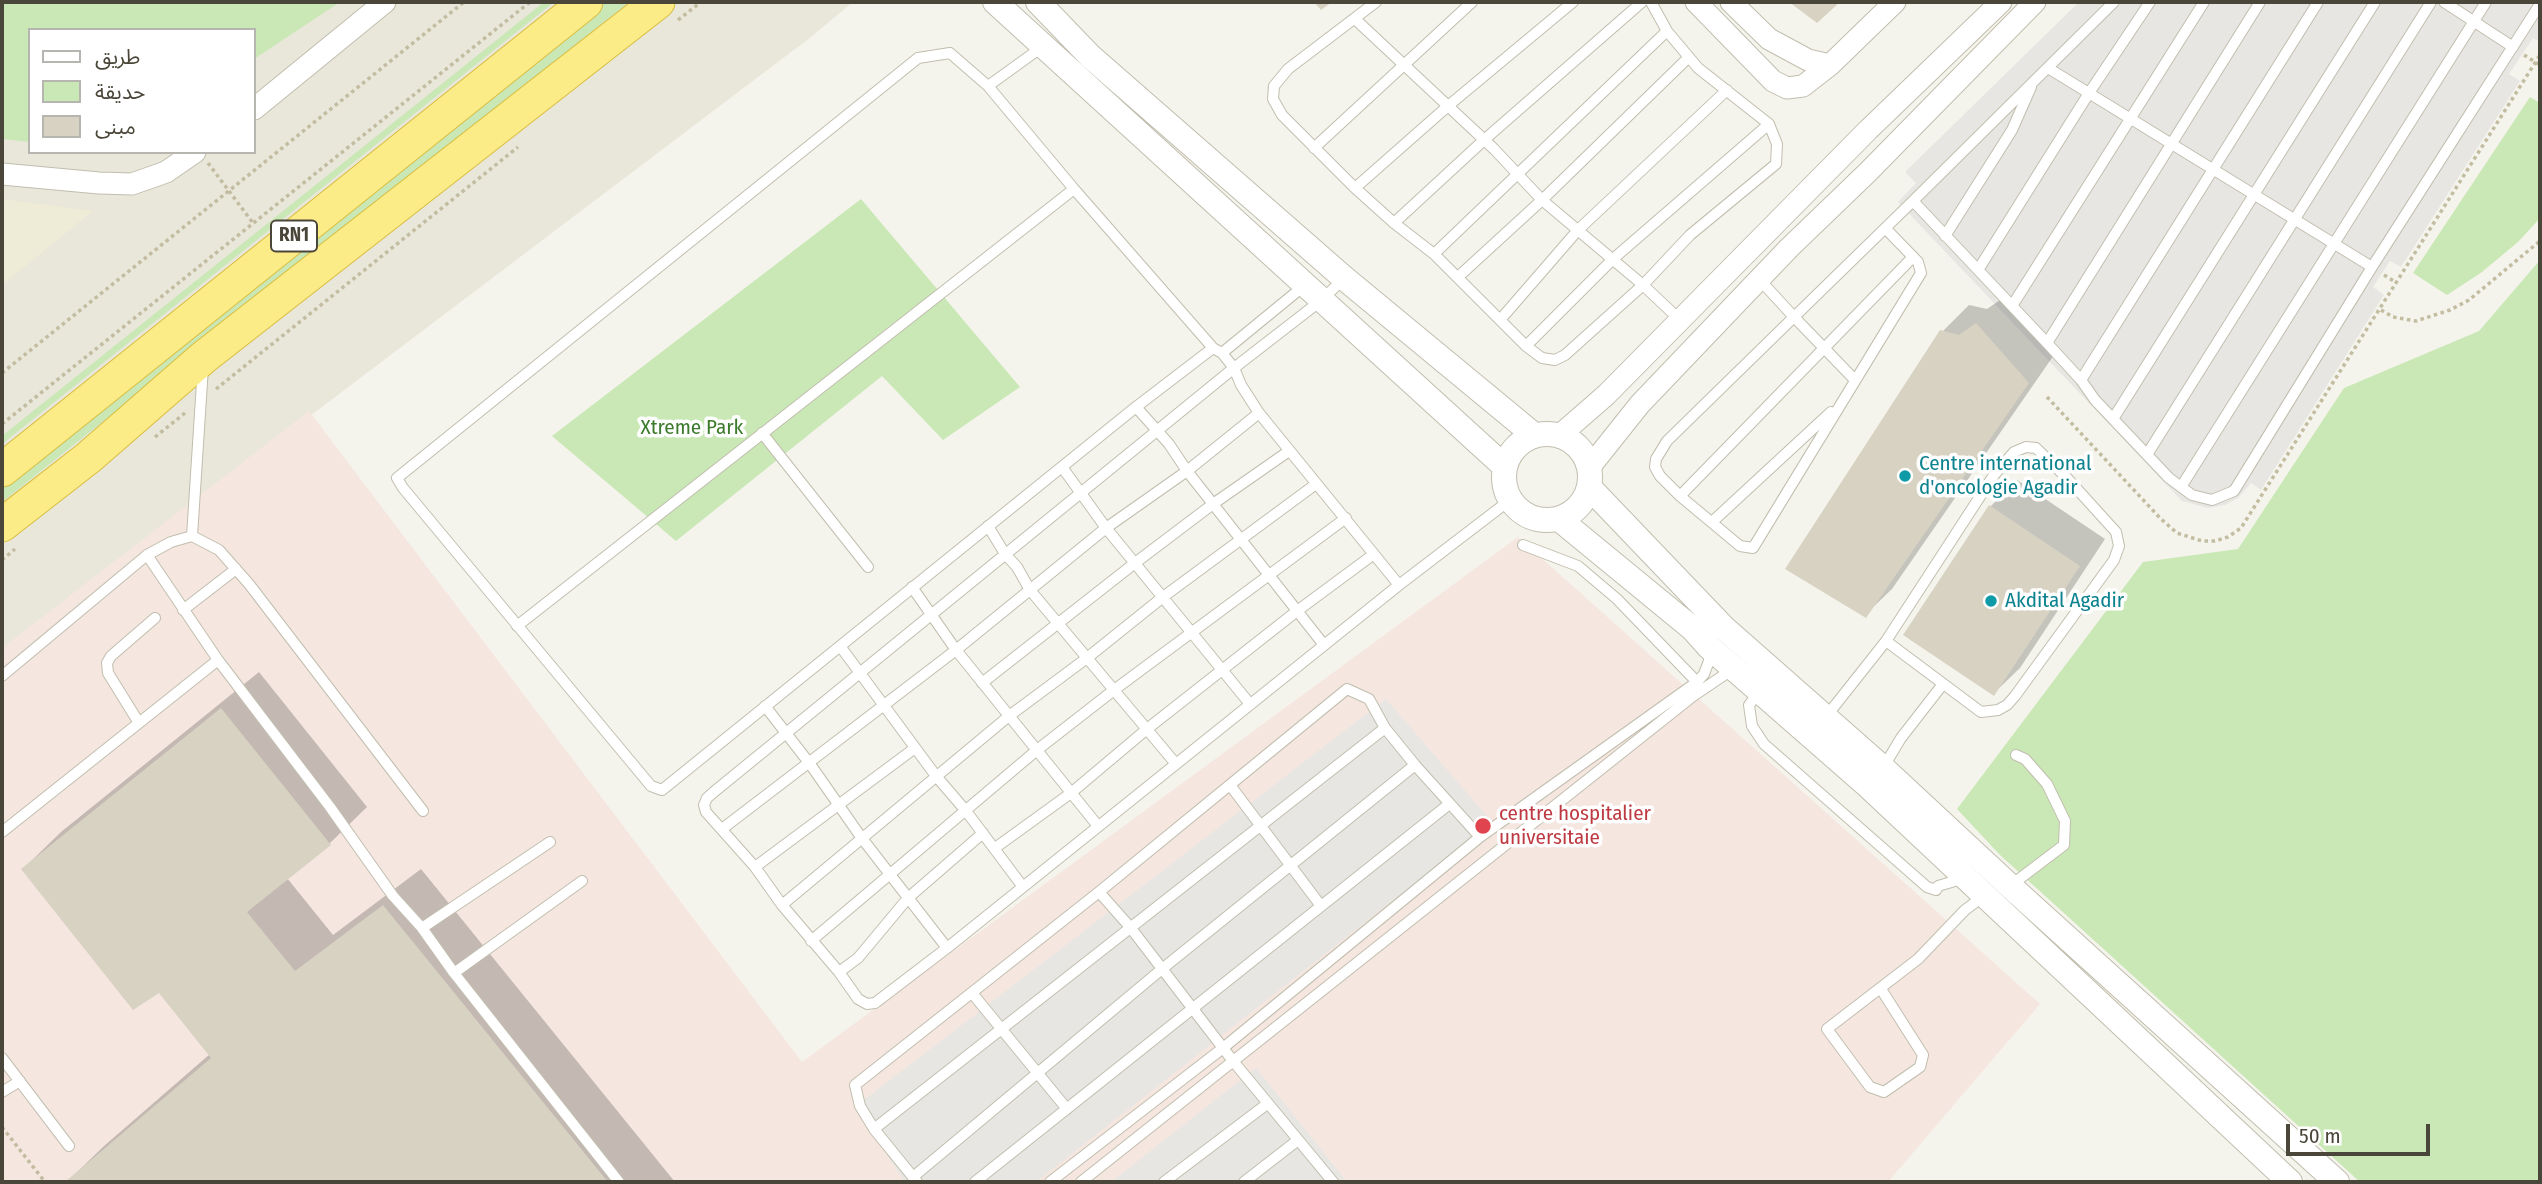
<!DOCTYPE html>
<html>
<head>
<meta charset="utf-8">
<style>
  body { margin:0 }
  #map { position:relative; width:2542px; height:1184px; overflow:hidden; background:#f5f4ec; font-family:"Fira Sans Condensed","Noto Sans Arabic",sans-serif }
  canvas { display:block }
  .frame { position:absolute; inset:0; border:4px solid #4a4639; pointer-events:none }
  .legend { position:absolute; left:28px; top:28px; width:228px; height:126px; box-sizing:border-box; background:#fff; border:2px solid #b7b5b0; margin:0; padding:9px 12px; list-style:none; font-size:21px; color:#4a4639 }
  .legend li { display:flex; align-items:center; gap:14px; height:35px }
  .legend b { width:35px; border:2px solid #b7b5b0 }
  .scale { position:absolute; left:2286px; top:1124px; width:144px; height:32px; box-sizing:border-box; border:4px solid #4a4639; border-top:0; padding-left:9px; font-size:21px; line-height:24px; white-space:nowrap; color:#4a4639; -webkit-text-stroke:5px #fff; paint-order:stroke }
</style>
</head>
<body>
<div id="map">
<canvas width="2542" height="1184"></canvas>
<div class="frame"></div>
<ul class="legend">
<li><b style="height:9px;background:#fff"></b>طريق</li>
<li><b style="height:19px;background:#c9e8b6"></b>حديقة</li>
<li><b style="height:19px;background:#d7d2c1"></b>مبنى</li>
</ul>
<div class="scale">50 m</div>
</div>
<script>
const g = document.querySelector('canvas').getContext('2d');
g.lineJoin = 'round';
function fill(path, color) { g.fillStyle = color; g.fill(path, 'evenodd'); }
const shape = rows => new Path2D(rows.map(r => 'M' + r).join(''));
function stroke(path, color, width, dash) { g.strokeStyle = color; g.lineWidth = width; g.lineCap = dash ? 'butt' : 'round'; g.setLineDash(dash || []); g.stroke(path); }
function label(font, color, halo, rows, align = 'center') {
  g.font = font + ' "Fira Sans Condensed",sans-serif'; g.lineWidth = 7; g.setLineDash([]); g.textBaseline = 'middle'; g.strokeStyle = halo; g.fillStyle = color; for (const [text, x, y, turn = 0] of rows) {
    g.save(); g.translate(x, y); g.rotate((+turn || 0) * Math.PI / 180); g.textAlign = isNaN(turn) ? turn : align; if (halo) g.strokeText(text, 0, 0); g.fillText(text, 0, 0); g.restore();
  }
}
fill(shape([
  [2,2,853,2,811,37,2,649],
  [30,30,254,30,254,152,30,152]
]), '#e9e7da');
fill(shape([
  [2,199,93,211,2,285]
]), '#eeebd6');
fill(shape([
  [309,411,802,1062,1518,537,2040,1004,1888,1182,2,1182,2,648]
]), '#f5e6e0');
fill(shape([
  [2,2,340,2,254,59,254,30,30,30,30,142,2,139],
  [544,2,554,2,2,444,2,436],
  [605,2,629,2,2,502,2,482],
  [2530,97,2540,103,2540,218,2518,242,2482,272,2447,295,2413,273],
  [861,199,1020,387,943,440,882,376,676,541,552,436],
  [2540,260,2540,1182,2360,1182,2000,855,1957,809,2143,562,2238,549,2344,388,2479,331]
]), '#c9e8b6');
fill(shape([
  [2079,2,2540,2,2540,42,2533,38,2509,74,2520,81,2401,267,2390,261,2373,287,2384,295,2261,490,2251,483,2238,498,2225,505,2208,508,2182,501,1898,202,1916,183,1905,172],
  [1386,699,1492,822,1036,1182,905,1182,855,1107],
  [1256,1068,1347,1182,1111,1182]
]), '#e7e6e3');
fill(shape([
  [2003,298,2054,355,1892,589,1865,615,1942,332,1969,305,1987,309],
  [2017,480,2105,539,2020,668,1993,694,1991,506],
  [259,672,367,807,329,844,287,878,333,935,421,869,675,1182,67,1182,104,1146,210,1054,160,991,23,869,61,832]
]), '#0003');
fill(shape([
  [1314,2,1332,2,1321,10],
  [1789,2,1840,2,1817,23],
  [1976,323,2029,383,1866,618,1785,569,1940,330,1959,335],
  [1989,505,2080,566,1994,696,1903,635],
  [221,708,331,845,247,912,295,971,383,905,608,1182,65,1182,211,1058,159,993,133,1010,21,869]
]), '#d7d2c1');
const service = shape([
  [1376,2,1288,69,1274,86,1273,99,1282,115,1355,188,1394,223,1434,254,1526,346,1542,358,1555,360,1565,355,1643,285,1690,235,1776,164,1777,144,1769,124,1698,68,1667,31,1651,2],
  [2114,2,1913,201,2047,343,2081,380,2095,400,2169,478,2192,495,2212,500,2234,491,2372,267,2540,4],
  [2444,2,2513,47],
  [1355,19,1494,149,1542,200,1643,285,1680,320],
  [1042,47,988,86,1074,189,1213,348,1222,353,1305,285],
  [2048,68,2372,267],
  [988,86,950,53,918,58,397,478,403,488,651,786,662,790,1136,407,1213,348],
  [1314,148,1472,2],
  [1355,188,1448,106,1573,2],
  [1394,223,1484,140,1642,2],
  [1945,236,2012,130,2031,87],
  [1434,254,1667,31],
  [1978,270,2089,93,2150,2],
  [1458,277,1542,200,1689,57],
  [1344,278,1323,299,1234,368,715,791,707,798,704,805,706,812,755,867,782,905,839,972,858,999,867,1004,875,1003,947,948,1399,585,1510,500],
  [1759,279,1794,317,1913,201],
  [2012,306,2204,2],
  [1500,320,1578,230,1727,90],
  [2047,343,2260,2],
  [1526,346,1613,259,1769,124],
  [1222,353,1234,368,1241,385,1259,413,1399,585],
  [1854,379,1794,317,1667,441,1656,459,1655,467,1660,476,1680,496,1740,546,1753,548,1921,273,1918,262,1886,229],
  [2081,380,2318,2],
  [1136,407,1169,444,1187,471,1324,645],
  [2113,419,2375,2],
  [762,433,868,567],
  [2026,447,2036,448,2067,478,2116,532,2119,546,2114,560,2015,696,2007,705,1998,710,1981,712,1886,641,1994,475,2014,452,2026,447],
  [2148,453,2431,2],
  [1062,467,1106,528,1250,704],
  [2181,487,2486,2],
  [1680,496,1913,257],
  [1712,522,1831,412],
  [988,526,1005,554,1017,567,1030,590,1176,764],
  [192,536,203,367],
  [1523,545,1578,566,1617,599,1697,682],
  [147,555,171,542,192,536,219,550,249,584,423,811],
  [912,587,956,650,1098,826],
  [183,610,236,569],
  [517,626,1074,189],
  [840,646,936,776,966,811,1023,887],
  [2,676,147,555,218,660,330,807,393,896,422,928,454,973,619,1182],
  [982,683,1135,563,1213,504,1289,451],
  [1760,691,1749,705,1752,726,1764,744,1927,887,1936,890,1938,886,1965,878],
  [765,706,810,764,861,837,947,948],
  [1825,718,1886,641],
  [139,723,108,673,107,663,111,656,155,618],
  [1883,768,1901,738,1943,684],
  [1230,785,1321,906],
  [722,829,956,650,1106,528,1187,471,1259,413],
  [2,832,218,660],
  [995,848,1071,793,1147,729,1297,611,1374,554],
  [755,867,915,748],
  [2010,886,2064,845,2065,821,2047,784,2025,759,2016,755],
  [1099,892,1130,927,1233,1061,1333,1182],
  [782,905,1009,716,1087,658,1163,597,1316,484],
  [422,928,550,842],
  [811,941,1037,750,1114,690,1346,518],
  [839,972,858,958,908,898,983,833],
  [454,973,582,881],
  [1881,989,1923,1055,1920,1067,1884,1092,1870,1087,1827,1029,1918,959,1965,910,1985,895],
  [972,993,1067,1109],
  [2,1058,69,1146],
  [2,1092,20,1081],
  [874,1129,1385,728],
  [913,1177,1162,969,1415,765],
  [917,1182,874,1129,860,1106,855,1085,1099,892,1347,689,1369,699,1385,728,1415,765,1480,837],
  [975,1182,1448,805],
  [1050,1182,1223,1048,1480,837,1697,682,1704,674,1709,661,1709,650],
  [1081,1182,1693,696,1733,669],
  [1164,1182,1267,1104],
  [1244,1182,1298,1140]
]);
const minor = shape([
  [1696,2,1773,81,1787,88,1803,86,1830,65,1895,2],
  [1731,2,1769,39,1808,60,1830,65],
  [254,109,385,2],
  [2,174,99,183,132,184,166,172,195,152],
  [1559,436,1606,395,1868,130,2001,2],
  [1589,468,1640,404,1789,248,1868,172,2035,2]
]);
const tertiary = shape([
  [995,2,1505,467],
  [1038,2,1090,56,1344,278,1534,435],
  '1504 477a43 43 0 1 1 86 0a43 43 0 1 1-86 0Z',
  [1589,487,1724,628,1883,768,2010,886,2337,1182],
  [1559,519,1693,629,1709,647,1868,786,2290,1182]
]);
const trunk = shape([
  [2,470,586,2],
  [2,525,88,458,204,357,658,2]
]);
stroke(service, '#c1beae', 12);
stroke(minor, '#c1beae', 23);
stroke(tertiary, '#c1beae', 26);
stroke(trunk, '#dabd40', 35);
stroke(shape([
  [678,20,701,2],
  [2524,55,2540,65],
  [208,163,253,223],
  [2384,275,2397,283],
  [2381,310,2393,317,2416,321,2450,310,2469,300,2540,241],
  [2,373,464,2],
  [216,389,518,147],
  [2047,397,2161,519,2177,533,2202,541,2215,541,2228,537,2241,528,2540,55],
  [2,424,530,2],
  [155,437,185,413],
  [2,560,15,549],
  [2,1127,45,1182]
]), '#c2bca0', 3.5, [3.5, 3.5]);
stroke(service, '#fff', 10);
stroke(minor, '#fff', 21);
stroke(tertiary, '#fff', 24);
stroke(trunk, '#fbec88', 33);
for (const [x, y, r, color] of [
  [1905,476,7,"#0f9aa8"],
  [1991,601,7,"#0f9aa8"],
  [1483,826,9,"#e0444e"]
]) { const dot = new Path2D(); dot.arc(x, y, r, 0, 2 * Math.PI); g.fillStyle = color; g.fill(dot); stroke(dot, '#fff', 2.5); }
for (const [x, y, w] of [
  [294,236,46]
]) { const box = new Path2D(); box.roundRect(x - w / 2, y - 15.5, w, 31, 5); g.fillStyle = '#fff'; g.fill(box); stroke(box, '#4a4639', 2); }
label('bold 19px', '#4a4639', null, [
  ["RN1",294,236]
]);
label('21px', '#3c7b2c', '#fff', [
  ["Xtreme Park",692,428]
]);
label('21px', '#0d838f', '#fff', [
  ["Centre international",1919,464],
  ["d'oncologie Agadir",1919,488],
  ["Akdital Agadir",2005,601]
], 'left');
label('21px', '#be3a42', '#fff', [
  ["centre hospitalier",1499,814],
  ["universitaie",1499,838]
], 'left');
</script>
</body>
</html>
